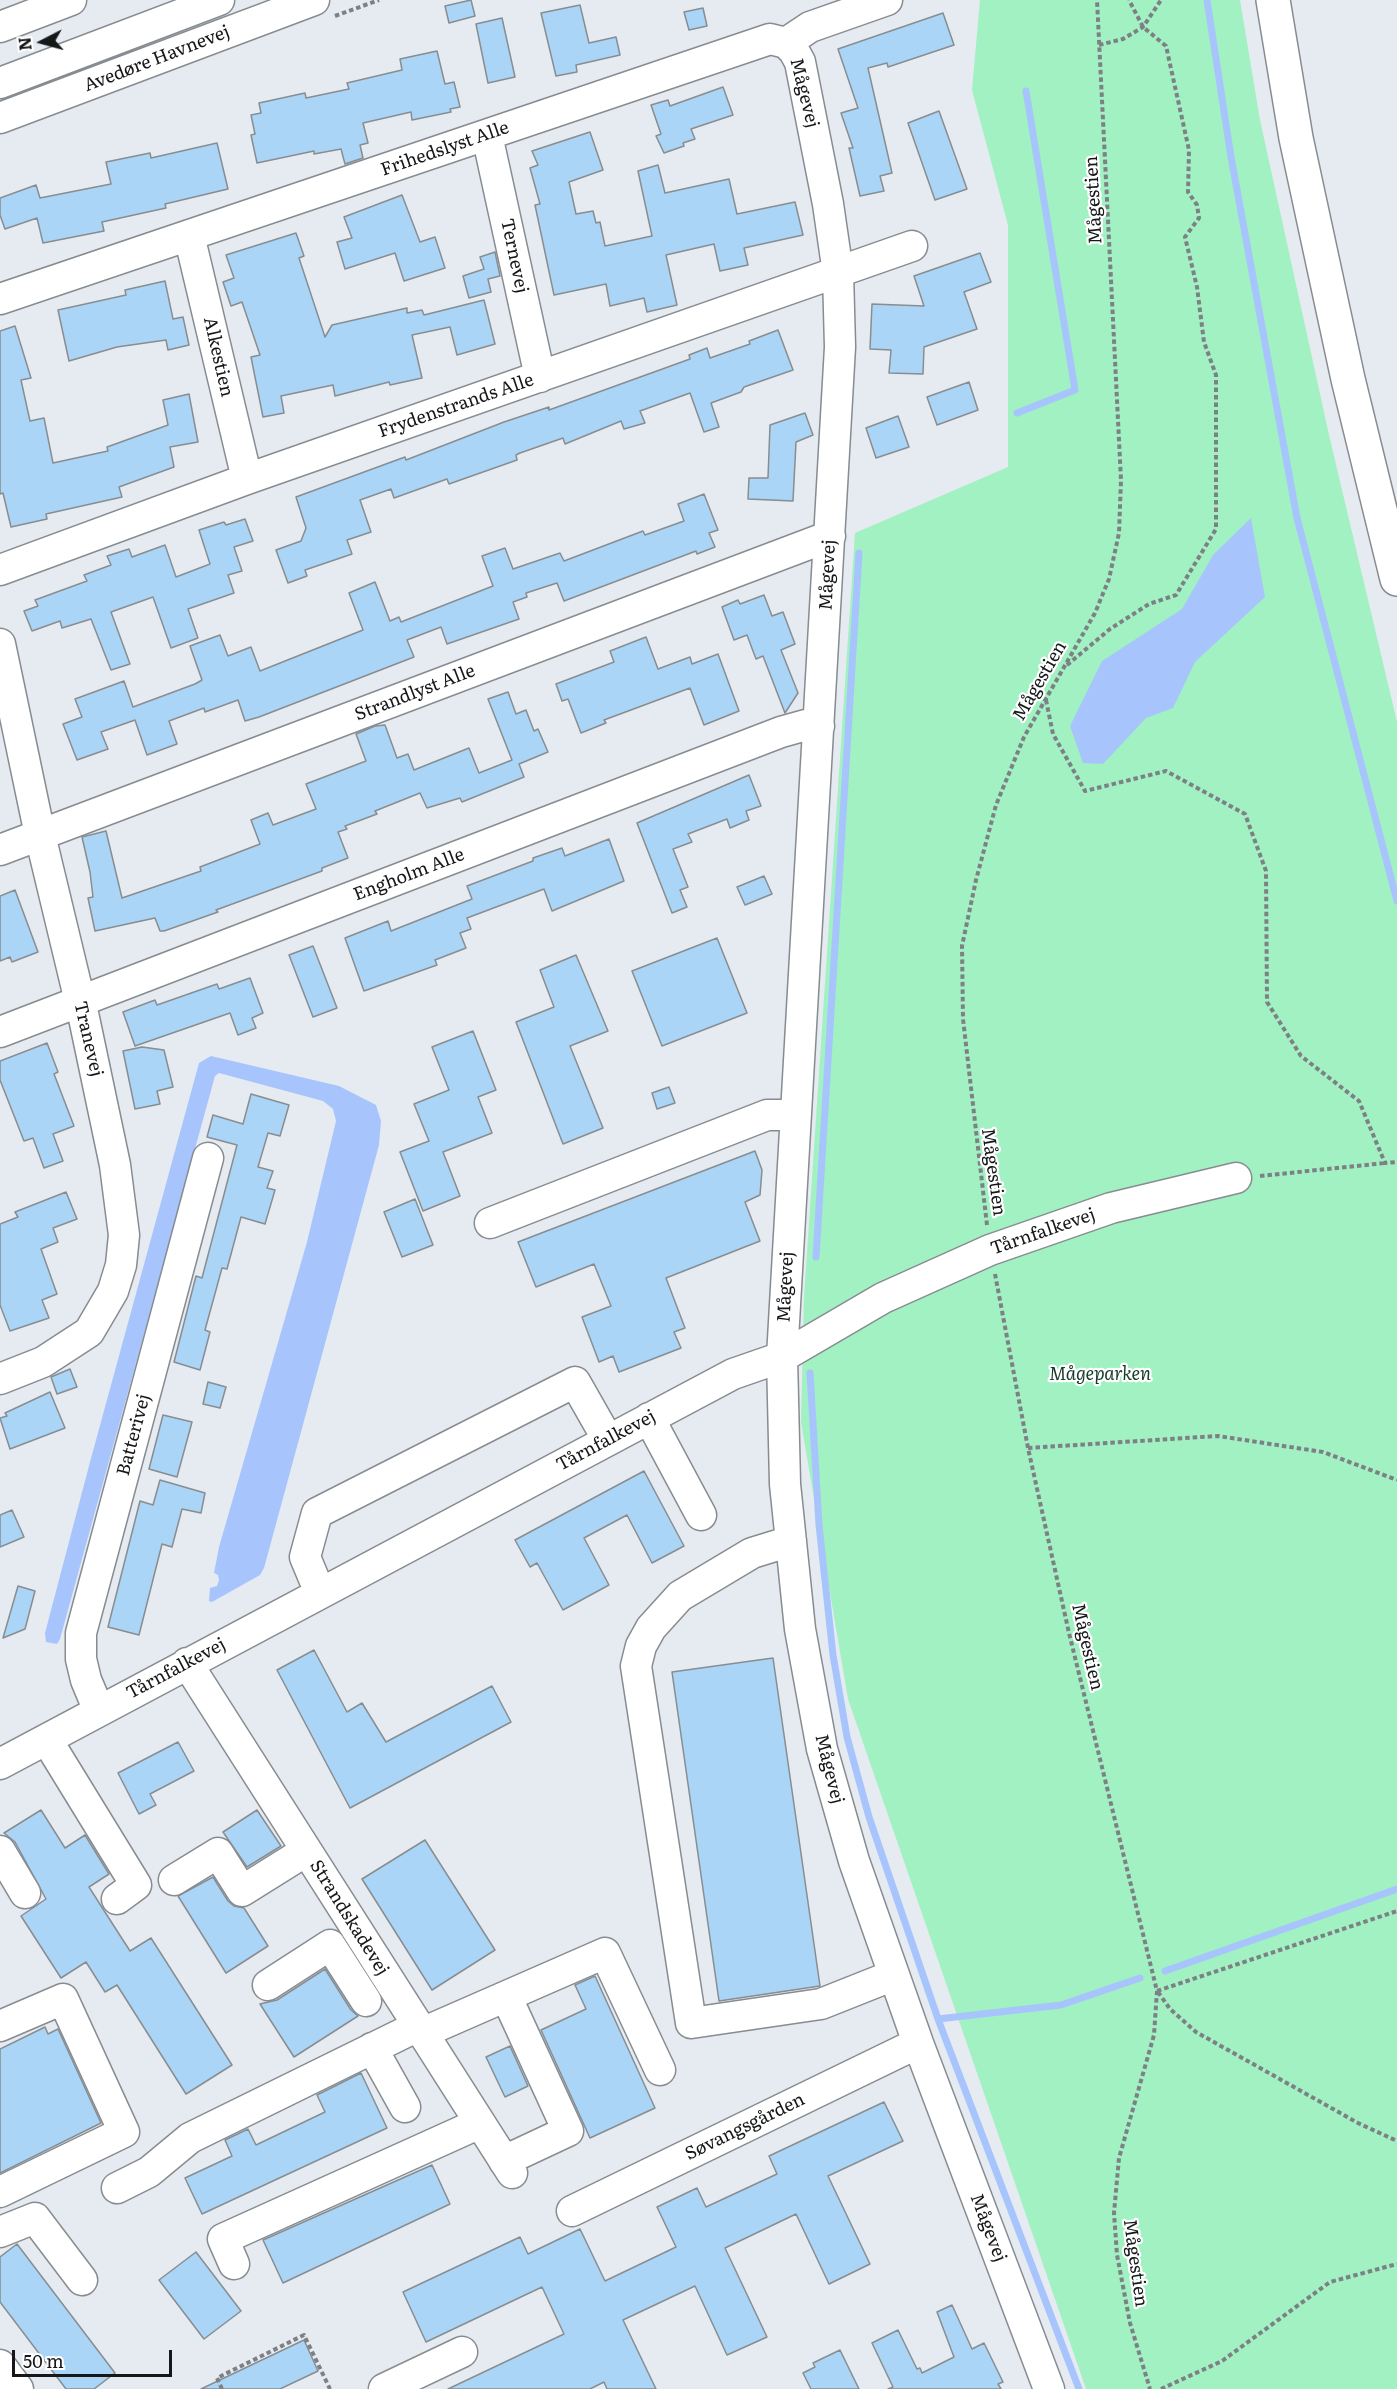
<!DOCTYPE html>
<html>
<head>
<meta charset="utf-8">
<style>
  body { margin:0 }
  #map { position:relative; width:1397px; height:2389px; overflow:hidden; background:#e5ebf0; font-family:Literata,serif }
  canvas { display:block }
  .north { position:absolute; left:12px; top:12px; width:60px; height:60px; -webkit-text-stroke:4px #fff; paint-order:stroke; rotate:264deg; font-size:16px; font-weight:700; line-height:24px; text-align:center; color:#151719 }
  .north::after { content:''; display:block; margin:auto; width:21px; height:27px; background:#151719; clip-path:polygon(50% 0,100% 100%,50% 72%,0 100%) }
  .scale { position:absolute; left:12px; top:2350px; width:160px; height:27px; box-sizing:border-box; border:3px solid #151719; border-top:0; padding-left:8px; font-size:18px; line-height:21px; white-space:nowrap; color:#151719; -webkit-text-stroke:4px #fff; paint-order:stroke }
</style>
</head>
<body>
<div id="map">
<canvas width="1397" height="2389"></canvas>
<div class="north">N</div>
<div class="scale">50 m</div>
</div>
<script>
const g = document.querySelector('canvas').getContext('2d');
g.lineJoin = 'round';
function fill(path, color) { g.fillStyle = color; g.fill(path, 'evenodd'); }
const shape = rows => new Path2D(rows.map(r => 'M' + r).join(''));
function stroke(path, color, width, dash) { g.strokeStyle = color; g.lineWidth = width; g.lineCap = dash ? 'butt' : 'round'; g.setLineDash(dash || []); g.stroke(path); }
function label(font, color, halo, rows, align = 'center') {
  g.font = font + ' Literata,serif'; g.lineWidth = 4.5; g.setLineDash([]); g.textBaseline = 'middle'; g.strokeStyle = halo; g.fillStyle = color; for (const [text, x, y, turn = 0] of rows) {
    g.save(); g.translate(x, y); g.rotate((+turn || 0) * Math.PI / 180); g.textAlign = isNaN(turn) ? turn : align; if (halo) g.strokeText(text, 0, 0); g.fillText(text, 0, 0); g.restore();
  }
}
fill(shape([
  [980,0,1240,0,1260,120,1329,435,1397,722,1397,2389,1086,2389,848,1699,801,1422,804,1298,855,533,1008,467,1008,225,972,90]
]), '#a1f1c2');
fill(shape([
  [1251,518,1265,597,1195,662,1173,708,1146,718,1103,764,1083,763,1070,726,1102,661,1182,609,1213,555],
  [211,1056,339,1086,376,1105,381,1121,379,1145,264,1568,260,1575,212,1602,209,1601,210,1588,217,1586,219,1580,218,1575,214,1573,219,1547,307,1242,336,1121,333,1109,323,1101,219,1073,215,1076,60,1639,57,1644,46,1642,45,1633,90,1462,199,1063]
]), '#a7c5fc');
stroke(shape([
  [1207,0,1231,157,1297,518,1397,901],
  [1017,413,1075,390,1026,91],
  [816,1257,859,553],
  [810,1373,819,1525,833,1655,847,1737,869,1817,938,2019,1061,2005,1140,1978],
  [1165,1971,1397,1889],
  [938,2019,1079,2389]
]), '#a7c5fc', 7);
const building = shape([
  [471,0,475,16,449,23,445,6,471,0],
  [580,5,589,43,616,37,620,55,576,65,577,72,556,76,541,13,580,5],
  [703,8,707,26,689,30,684,12,703,8],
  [943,13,954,45,888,67,887,63,868,68,892,173,880,176,884,191,860,196,849,148,853,148,841,113,858,108,838,49,943,13],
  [502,18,515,77,488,83,476,24,502,18],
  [437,51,445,84,454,82,460,107,450,109,451,112,412,120,411,112,363,123,368,143,360,145,363,158,345,164,341,149,314,154,314,151,257,163,251,135,255,134,251,115,261,113,259,103,305,93,306,98,349,89,347,83,402,70,400,59,437,51],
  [723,87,733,115,691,129,695,139,683,143,684,146,664,153,656,136,661,134,651,105,668,100,670,106,723,87],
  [939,111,967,189,935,200,908,123,939,111],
  [590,132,603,170,569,182,576,214,593,211,596,223,600,222,605,246,652,236,638,171,658,165,665,193,729,179,737,214,795,202,803,235,744,248,748,265,720,271,714,244,666,255,677,305,647,312,644,298,610,306,606,284,554,295,535,205,540,204,530,168,538,165,532,151,590,132],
  [217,143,228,189,165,204,166,208,102,222,104,231,43,243,37,218,5,229,0,215,0,198,36,185,40,198,111,184,106,162,150,153,151,158,217,143],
  [402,195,420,242,435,237,445,268,404,281,395,253,345,269,337,242,352,238,344,217,402,195],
  [296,233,304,256,299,258,325,337,332,325,407,308,407,313,422,310,424,315,484,300,495,344,457,355,450,327,412,335,422,378,390,385,389,382,335,396,333,385,281,396,284,413,263,417,251,357,260,355,242,302,231,306,223,282,234,278,226,255,296,233],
  [495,252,500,276,488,279,491,292,469,298,463,276,484,269,480,257,495,252],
  [980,253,991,282,964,292,977,329,924,347,923,374,889,373,891,350,870,349,872,304,924,306,914,276,980,253],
  [165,281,173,319,183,317,189,345,168,350,166,340,117,347,69,361,58,310,126,295,125,290,165,281],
  [15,326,31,378,21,380,30,421,44,418,53,463,108,451,107,447,168,425,163,400,189,394,198,442,170,447,174,467,119,487,122,497,46,514,47,519,11,527,3,493,0,494,0,331,15,326],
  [778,330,793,370,744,387,741,392,711,403,719,427,704,432,690,393,640,411,645,423,624,429,621,421,565,444,563,438,520,453,516,455,517,460,449,484,447,479,394,498,391,489,360,500,371,532,347,540,352,554,305,570,307,576,288,583,276,550,301,541,306,528,296,497,405,457,406,460,504,422,549,407,549,410,690,359,689,355,707,348,710,358,750,344,749,341,778,330],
  [969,382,978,410,937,425,927,397,969,382],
  [805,413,813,435,796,442,793,501,748,499,749,478,768,478,770,425,805,413],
  [898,416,909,447,876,458,866,428,898,416],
  [704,494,718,530,709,533,715,547,697,554,696,551,564,601,557,583,526,593,527,597,513,602,519,619,447,644,441,627,407,640,414,657,259,717,245,721,238,700,205,712,204,708,169,721,177,744,147,755,135,720,101,732,108,749,77,760,63,724,82,717,75,699,124,681,133,707,195,684,202,680,190,646,220,635,228,656,251,647,260,671,363,630,349,593,375,582,390,621,399,617,401,622,493,586,482,556,505,548,513,569,560,553,564,561,643,531,645,535,684,521,678,504,704,494],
  [245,519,253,541,234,547,242,571,228,575,234,593,188,609,198,638,171,648,153,597,111,612,130,664,111,670,91,619,62,628,60,621,32,631,24,611,38,606,35,600,87,581,84,575,111,565,107,556,129,549,132,557,165,545,176,577,210,564,199,530,224,522,226,525,245,519],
  [764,595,772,616,783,612,795,644,781,650,798,693,785,713,763,656,756,659,747,635,734,640,722,607,738,600,740,604,764,595],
  [646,637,658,669,690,657,692,664,718,654,739,711,704,725,690,688,604,720,606,723,581,733,568,699,562,701,556,684,614,662,610,651,646,637],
  [508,692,516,714,526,710,534,731,538,729,548,752,519,764,524,777,462,802,460,798,427,808,420,793,375,811,377,814,345,826,347,829,338,832,348,858,322,868,322,871,216,910,218,912,164,931,160,931,155,918,95,931,88,898,93,897,90,872,82,837,106,831,122,898,201,871,200,867,260,844,251,820,268,813,273,825,316,809,306,784,366,761,356,734,375,726,385,725,397,758,408,754,414,770,469,748,479,773,512,760,488,699,508,692],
  [749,775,761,806,746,811,749,820,730,828,727,819,688,834,692,842,673,849,688,887,680,890,687,907,672,913,637,823,749,775],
  [609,839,624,881,552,911,544,889,467,918,471,929,460,933,466,948,435,960,437,965,364,991,345,938,388,921,391,931,472,899,467,886,533,861,533,858,562,848,565,856,609,839],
  [764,876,772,894,745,905,737,887,764,876],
  [15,890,38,952,12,962,10,957,0,961,0,896,15,890],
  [717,938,747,1013,662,1046,632,971,717,938],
  [313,946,337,1008,313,1017,289,955,313,946],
  [576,955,608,1031,570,1046,603,1128,563,1144,516,1022,554,1007,540,970,576,955],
  [250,978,263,1013,252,1018,256,1028,238,1035,230,1013,135,1046,123,1012,155,1000,157,1005,217,984,219,989,250,978],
  [473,1031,496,1090,478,1097,492,1133,443,1152,460,1196,423,1211,400,1152,429,1141,414,1104,449,1090,432,1047,473,1031],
  [47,1043,58,1072,54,1074,74,1126,53,1134,63,1161,44,1168,33,1138,24,1141,0,1080,0,1061,47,1043],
  [142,1047,164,1050,173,1087,157,1091,160,1104,135,1109,123,1051,142,1047],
  [669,1087,675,1103,657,1109,652,1093,669,1087],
  [251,1094,289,1105,280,1136,268,1133,258,1167,273,1171,267,1188,275,1190,265,1224,241,1217,227,1269,222,1268,205,1330,210,1332,200,1370,174,1362,196,1276,202,1278,237,1145,207,1137,213,1115,243,1124,251,1094],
  [755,1151,762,1170,760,1195,745,1202,760,1241,666,1278,685,1328,674,1332,681,1348,619,1372,613,1356,599,1362,582,1317,611,1306,594,1264,536,1287,518,1242,755,1151],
  [66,1192,77,1219,53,1228,58,1242,41,1249,57,1294,42,1300,49,1318,10,1331,0,1305,0,1224,18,1217,15,1212,66,1192],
  [415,1199,433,1245,402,1257,384,1212,415,1199],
  [70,1369,77,1387,57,1394,51,1377,70,1369],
  [208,1382,226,1387,220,1408,203,1404,208,1382],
  [50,1392,65,1428,10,1449,0,1418,7,1416,5,1413,50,1392],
  [163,1415,192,1422,177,1477,149,1469,163,1415],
  [644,1471,684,1546,652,1563,627,1515,584,1538,609,1585,563,1610,537,1563,530,1567,515,1540,644,1471],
  [160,1480,205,1493,201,1513,182,1509,172,1547,162,1544,139,1635,108,1627,140,1501,153,1505,160,1480],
  [12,1510,24,1537,0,1547,0,1515,12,1510],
  [18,1586,35,1591,25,1629,3,1638,18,1586],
  [314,1650,347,1712,362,1703,386,1742,492,1686,511,1722,350,1808,277,1670,314,1650],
  [773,1658,820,1986,719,2001,672,1672,773,1658],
  [178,1742,194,1771,150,1794,156,1805,139,1814,118,1773,178,1742],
  [41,1810,65,1848,85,1835,109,1874,89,1887,103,1909,130,1951,151,1938,232,2065,186,2094,117,1985,105,1992,86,1962,61,1978,21,1916,46,1899,15,1842,4,1833,41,1810],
  [257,1810,281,1846,247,1867,223,1832,257,1810],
  [425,1840,495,1950,432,1990,362,1879,425,1840],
  [213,1877,228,1901,234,1906,244,1908,268,1946,226,1973,178,1896,213,1877],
  [325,1969,351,2010,358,2016,294,2057,260,2004,277,2000,325,1969],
  [595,1976,655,2108,590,2138,541,2030,586,2009,575,1985,595,1976],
  [45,2027,48,2034,58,2029,101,2123,0,2173,0,2049,45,2027],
  [510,2046,528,2086,505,2097,486,2057,510,2046],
  [361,2073,387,2128,202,2214,185,2178,232,2156,225,2140,248,2129,256,2145,325,2112,317,2095,361,2073],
  [884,2102,903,2141,828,2176,870,2264,829,2284,796,2214,725,2248,767,2337,727,2355,695,2286,623,2320,656,2389,607,2389,604,2382,590,2389,448,2389,564,2334,542,2287,426,2342,403,2292,520,2237,528,2254,580,2229,605,2281,676,2247,657,2207,697,2188,706,2207,777,2174,769,2156,884,2102],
  [432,2165,450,2204,283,2283,263,2240,432,2165],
  [17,2244,115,2373,94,2389,66,2389,0,2302,0,2257,17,2244],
  [196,2252,241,2311,204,2339,159,2280,196,2252],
  [952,2305,972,2349,984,2343,1003,2382,998,2384,1001,2389,888,2389,893,2387,872,2343,898,2330,917,2369,920,2368,922,2373,954,2357,937,2312,952,2305],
  [304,2340,318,2371,280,2389,201,2389,304,2340],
  [840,2350,859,2389,811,2389,803,2373,815,2367,813,2363,840,2350]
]);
fill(building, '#abd5f6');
stroke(building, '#878d91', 1.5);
const minor = shape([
  [0,27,71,0],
  [786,43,794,51,800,62,828,204,838,273,840,347,782,1357,785,1484,800,1629,822,1749,854,1861,918,2043,1049,2389],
  [0,83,219,0],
  [0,118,314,0],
  [487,135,540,377],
  [189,235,247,479],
  [0,299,770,39,786,43,810,27,887,0],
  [0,570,247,479,912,246],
  [0,644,40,835,84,1018,115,1165,124,1235,121,1265,113,1291,89,1332,43,1362,0,1379],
  [0,850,830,536],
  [0,1032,781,732,806,725,819,726],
  [490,1223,767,1115,796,1115],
  [649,1418,701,1515],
  [791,1541,752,1553,680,1596,651,1628,641,1646,636,1666,691,2023,821,2004,894,1975],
  [320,1593,305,1557,317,1513,575,1382,608,1440],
  [187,1663,512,2173],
  [99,1711,86,1680,81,1659,81,1633,208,1158],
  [47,1740,136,1885,117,1899],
  [0,1764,733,1374,782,1357,883,1298,990,1250,1111,1208,1236,1178],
  [0,1851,25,1893],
  [174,1880,218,1853,242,1891,306,1851],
  [268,1985,330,1945,366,2001],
  [0,2026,63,1999,124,2132,0,2192],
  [422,2033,605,1953,660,2070],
  [372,2048,405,2107],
  [504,2161,568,2131,507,1998],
  [117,2188,149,2172,190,2138,418,2026],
  [572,2211,918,2043],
  [0,2232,35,2218,82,2280],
  [234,2264,223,2239,480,2123],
  [0,2365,18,2389],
  [384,2389,462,2352]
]);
const highway = shape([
  [1273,0,1296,138,1348,379,1397,579]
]);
stroke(minor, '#878c91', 33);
stroke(highway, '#878c91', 36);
stroke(shape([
  [335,16,379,0],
  [1099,45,1123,39,1143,27,1161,0],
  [1067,665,1110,629,1149,604,1176,595,1216,529,1216,375,1204,342,1197,287,1185,237,1199,218,1197,205,1188,192,1189,150,1166,46,1143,27,1129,0],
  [1046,700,1053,734,1085,791,1166,771,1245,814,1266,871,1267,1002,1301,1056,1359,1101,1385,1163,1397,1162],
  [1260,1176,1385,1163],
  [987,1225,963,1019,962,946,976,880,996,805,1024,737,1095,613,1109,579,1119,533,1121,480,1097,0],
  [995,1274,1028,1448,1069,1633,1157,1991,1154,2035,1119,2158,1114,2213,1117,2255,1130,2323,1150,2389],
  [1028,1448,1218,1436,1323,1452,1397,1480],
  [1157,1991,1397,1911],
  [1158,1992,1170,2009,1196,2032,1358,2123,1397,2141],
  [222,2389,217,2378,304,2335,330,2389],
  [1161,2389,1222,2361,1330,2282,1397,2264]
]), '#7d8185', 4, [4.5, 3]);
stroke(minor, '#fff', 30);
stroke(highway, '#fff', 33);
label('18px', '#151719', '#fff', [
  ["Avedøre Havnevej",157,59,-21],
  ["Mågevej",804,93,76],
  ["Frihedslyst Alle",445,149,-19],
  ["Mågestien",1094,200,-93],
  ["Ternevej",514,256,78],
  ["Alkestien",218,357,77],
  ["Frydenstrands Alle",456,406,-19],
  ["Mågevej",828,575,-87],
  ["Mågestien",1040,681,-60],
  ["Strandlyst Alle",415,693,-21],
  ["Engholm Alle",409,875,-21],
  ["Tranevej",88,1039,77],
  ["Mågestien",993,1172,82],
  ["Tårnfalkevej",1043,1232,-19],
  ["Mågevej",786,1287,-87],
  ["Batterivej",134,1435,-75],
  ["Tårnfalkevej",606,1441,-28],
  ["Mågestien",1087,1647,77],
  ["Tårnfalkevej",176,1669,-28],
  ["Mågevej",829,1769,76],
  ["Strandskadevej",349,1918,58],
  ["Søvangsgården",745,2127,-26],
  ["Mågevej",988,2228,69],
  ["Mågestien",1135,2263,82]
]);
label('italic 18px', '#173b28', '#fff', [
  ["Mågeparken",1100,1375]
]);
</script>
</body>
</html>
